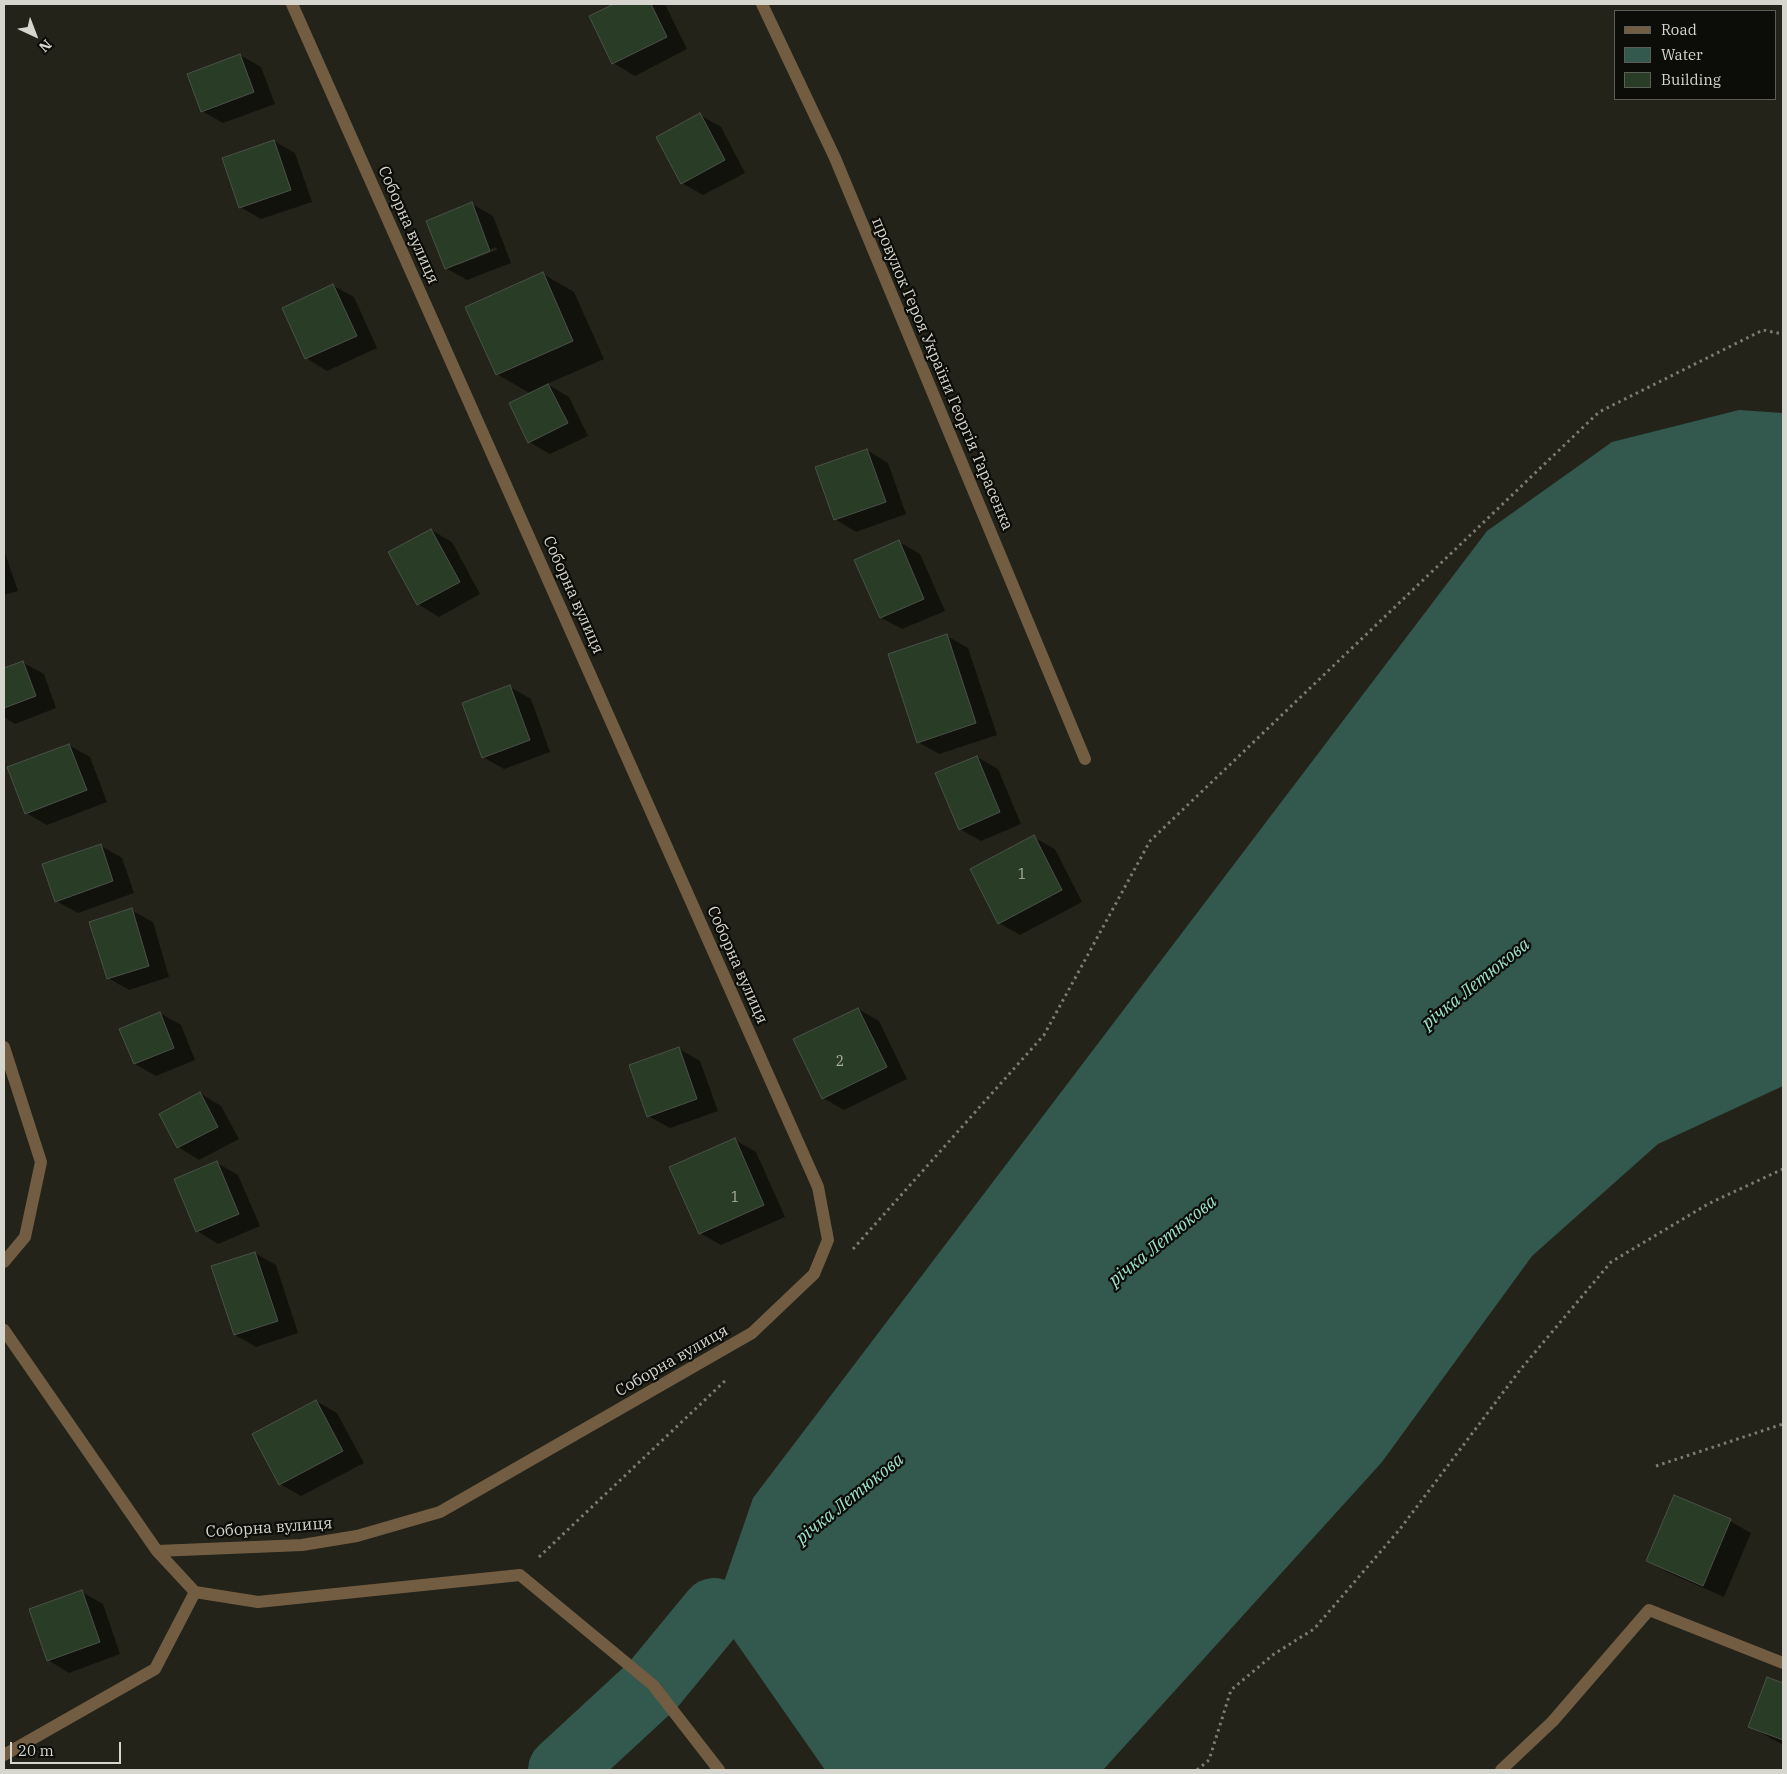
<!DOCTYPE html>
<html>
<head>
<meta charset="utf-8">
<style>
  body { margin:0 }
  #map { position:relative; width:1787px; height:1774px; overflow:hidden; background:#232319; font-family:"IBM Plex Serif",serif }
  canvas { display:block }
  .frame { position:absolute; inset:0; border:5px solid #d6d6cf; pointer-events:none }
  .legend { position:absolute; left:1614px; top:10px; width:162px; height:90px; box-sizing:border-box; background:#0c0c08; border:1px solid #5d5d58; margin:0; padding:6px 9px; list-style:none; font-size:15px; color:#d6d6cf }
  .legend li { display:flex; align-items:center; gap:10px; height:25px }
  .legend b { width:25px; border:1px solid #5d5d58 }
  .north { position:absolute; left:10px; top:10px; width:50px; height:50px; -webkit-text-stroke:4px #0c0c08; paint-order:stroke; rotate:137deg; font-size:14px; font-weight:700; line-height:20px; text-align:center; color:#d6d6cf }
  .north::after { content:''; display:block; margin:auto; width:18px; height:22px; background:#d6d6cf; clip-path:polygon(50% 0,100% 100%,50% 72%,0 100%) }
  .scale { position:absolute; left:10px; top:1742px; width:111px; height:22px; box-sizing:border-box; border:2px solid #d6d6cf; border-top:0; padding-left:6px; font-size:15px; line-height:18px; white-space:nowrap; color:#d6d6cf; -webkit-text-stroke:4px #0c0c08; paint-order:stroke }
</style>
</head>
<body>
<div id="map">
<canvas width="1787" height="1774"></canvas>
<div class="frame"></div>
<ul class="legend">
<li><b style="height:6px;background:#725d43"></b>Road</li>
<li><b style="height:14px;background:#33584d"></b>Water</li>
<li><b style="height:14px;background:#293c25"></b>Building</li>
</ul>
<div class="north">N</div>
<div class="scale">20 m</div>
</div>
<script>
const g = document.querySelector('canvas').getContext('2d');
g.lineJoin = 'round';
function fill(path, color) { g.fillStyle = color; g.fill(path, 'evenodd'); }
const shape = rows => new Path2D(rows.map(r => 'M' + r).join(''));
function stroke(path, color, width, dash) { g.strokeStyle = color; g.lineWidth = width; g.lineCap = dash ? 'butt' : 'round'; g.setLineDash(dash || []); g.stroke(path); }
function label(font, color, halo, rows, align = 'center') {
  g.font = font + ' "IBM Plex Serif",serif'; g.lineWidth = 4.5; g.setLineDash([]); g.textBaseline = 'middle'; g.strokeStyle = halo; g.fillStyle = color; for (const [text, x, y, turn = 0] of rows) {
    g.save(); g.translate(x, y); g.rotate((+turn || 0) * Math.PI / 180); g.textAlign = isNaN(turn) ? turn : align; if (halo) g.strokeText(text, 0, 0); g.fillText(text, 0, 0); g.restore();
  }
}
fill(shape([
  [1739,410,1783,413,1783,1086,1658,1144,1532,1256,1382,1462,1103,1770,825,1770,714,1611,753,1498,1487,531,1612,442]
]), '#33584d');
fill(shape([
  [617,4,665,4,687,49,635,76,613,63,590,17],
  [240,55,261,67,275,104,223,123,202,111],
  [700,115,721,127,745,173,703,195,682,183],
  [274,141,295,153,312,202,261,219,240,207],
  [472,204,493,216,511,263,467,280,446,268],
  [496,247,497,250,458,265,458,262],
  [543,274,574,292,604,359,547,384,569,397,588,436,550,454,529,442,531,394,497,374],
  [332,285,354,297,377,348,327,371,306,358],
  [867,450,888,463,906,514,856,532,835,519],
  [431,530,452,542,480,594,439,617,418,604],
  [899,542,920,554,945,611,902,629,880,617],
  [4,550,18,591,4,595],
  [947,636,968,648,997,735,939,754,918,742],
  [22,662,44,674,56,708,15,724,4,717,4,670],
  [510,687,531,699,550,752,504,769,483,757],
  [69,745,90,757,107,802,47,825,26,813],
  [977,757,998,769,1021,824,981,841,960,829],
  [1033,837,1055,849,1082,902,1020,935,999,923],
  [100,845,122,858,134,893,78,913,56,901],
  [131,910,153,922,169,977,129,990,108,978],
  [858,1009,879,1021,907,1079,844,1110,823,1098],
  [160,1013,181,1025,195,1060,156,1076,135,1064],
  [679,1049,700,1061,718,1111,670,1128,648,1116],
  [200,1093,221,1106,239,1139,199,1160,178,1147],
  [735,1140,756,1152,785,1217,721,1245,700,1233],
  [217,1163,238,1175,260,1226,218,1244,197,1231,176,1180],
  [255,1253,276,1265,298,1333,256,1347,235,1335],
  [316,1401,337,1413,364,1463,301,1496,280,1484],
  [1675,1497,1730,1521,1751,1533,1724,1597,1669,1573,1648,1561],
  [82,1592,103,1604,120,1654,69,1673,48,1660],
  [1767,1679,1783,1685,1783,1745,1749,1726]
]), '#0007');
stroke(shape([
  [561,1770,653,1685,714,1611]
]), '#33584d', 66);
const building = shape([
  [614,4,651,4,667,37,612,64,589,16,614,4],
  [240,54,254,92,201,112,187,74,240,54],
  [700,113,725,160,681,184,656,137,700,113],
  [274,140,291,190,239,208,222,158,274,140],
  [472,202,490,251,445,269,426,221,472,202],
  [543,272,573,341,496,375,465,307,543,272],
  [333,284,357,336,305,359,282,308,333,284],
  [548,384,568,423,528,443,509,403,548,384],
  [867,449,886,502,834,520,815,467,867,449],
  [431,529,460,582,417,605,388,552,431,529],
  [899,540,924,599,880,618,854,560,899,540],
  [947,634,976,723,917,743,888,654,947,634],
  [23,661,36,696,4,708,4,668,23,661],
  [510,685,530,740,482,758,462,703,510,685],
  [69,744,87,790,25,814,7,767,69,744],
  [977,756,1000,812,959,830,935,773,977,756],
  [1034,835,1062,890,998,924,970,869,1034,835],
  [101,844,113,881,55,902,42,864,101,844],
  [132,908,149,966,107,979,89,922,132,908],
  [858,1008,887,1067,822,1099,793,1039,858,1008],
  [160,1012,174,1048,134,1064,119,1029,160,1012],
  [679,1047,697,1099,647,1117,629,1065,679,1047],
  [200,1092,218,1127,177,1148,159,1114,200,1092],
  [735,1138,764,1205,699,1234,669,1167,735,1138],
  [217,1161,239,1214,196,1232,174,1179,217,1161],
  [255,1252,278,1321,234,1335,211,1266,255,1252],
  [316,1400,343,1451,279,1485,252,1434,316,1400],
  [1674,1495,1731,1519,1703,1586,1646,1561,1674,1495],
  [82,1590,100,1642,47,1661,29,1609,82,1590],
  [1767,1677,1783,1683,1783,1740,1748,1727,1767,1677]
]);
fill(building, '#293c25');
stroke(building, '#4a5149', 1);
stroke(shape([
  [853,1249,1044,1035,1150,841,1599,412,1763,330,1783,334],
  [1656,1466,1783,1424],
  [539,1557,727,1379],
  [1197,1770,1209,1760,1231,1690,1274,1654,1314,1629,1400,1529,1520,1370,1611,1262,1708,1204,1783,1169]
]), '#7c7c73', 3, [2.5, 4]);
stroke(shape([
  [762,4,835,158,1085,759],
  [4,1330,157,1551,195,1592,258,1602,520,1575,653,1685,719,1770],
  [157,1551,302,1545,357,1536,440,1512,752,1333,814,1274,828,1240,818,1187,292,4],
  [4,1755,155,1669,195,1592],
  [1501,1770,1553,1721,1649,1610,1783,1663]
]), '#725d43', 12);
stroke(shape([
  [4,1047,41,1162,25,1237,4,1262]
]), '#725d43', 12);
label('14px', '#abb0a4', null, [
  ["1",1022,875],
  ["2",840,1062],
  ["1",735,1198]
]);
label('16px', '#d6d6cf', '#0c0c08', [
  ["Соборна вулиця",408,225,66],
  ["провулок Героя України Георгія Тарасенка",942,374,67],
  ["Соборна вулиця",573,595,66],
  ["Соборна вулиця",737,965,66],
  ["Соборна вулиця",672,1361,-30],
  ["Соборна вулиця",269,1528,-4]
]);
label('italic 18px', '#9be1cb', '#0c0c08', [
  ["річка Летюкова",1476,984,-39],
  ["річка Летюкова",1163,1241,-39],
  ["річка Летюкова",850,1499,-39]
]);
</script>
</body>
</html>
